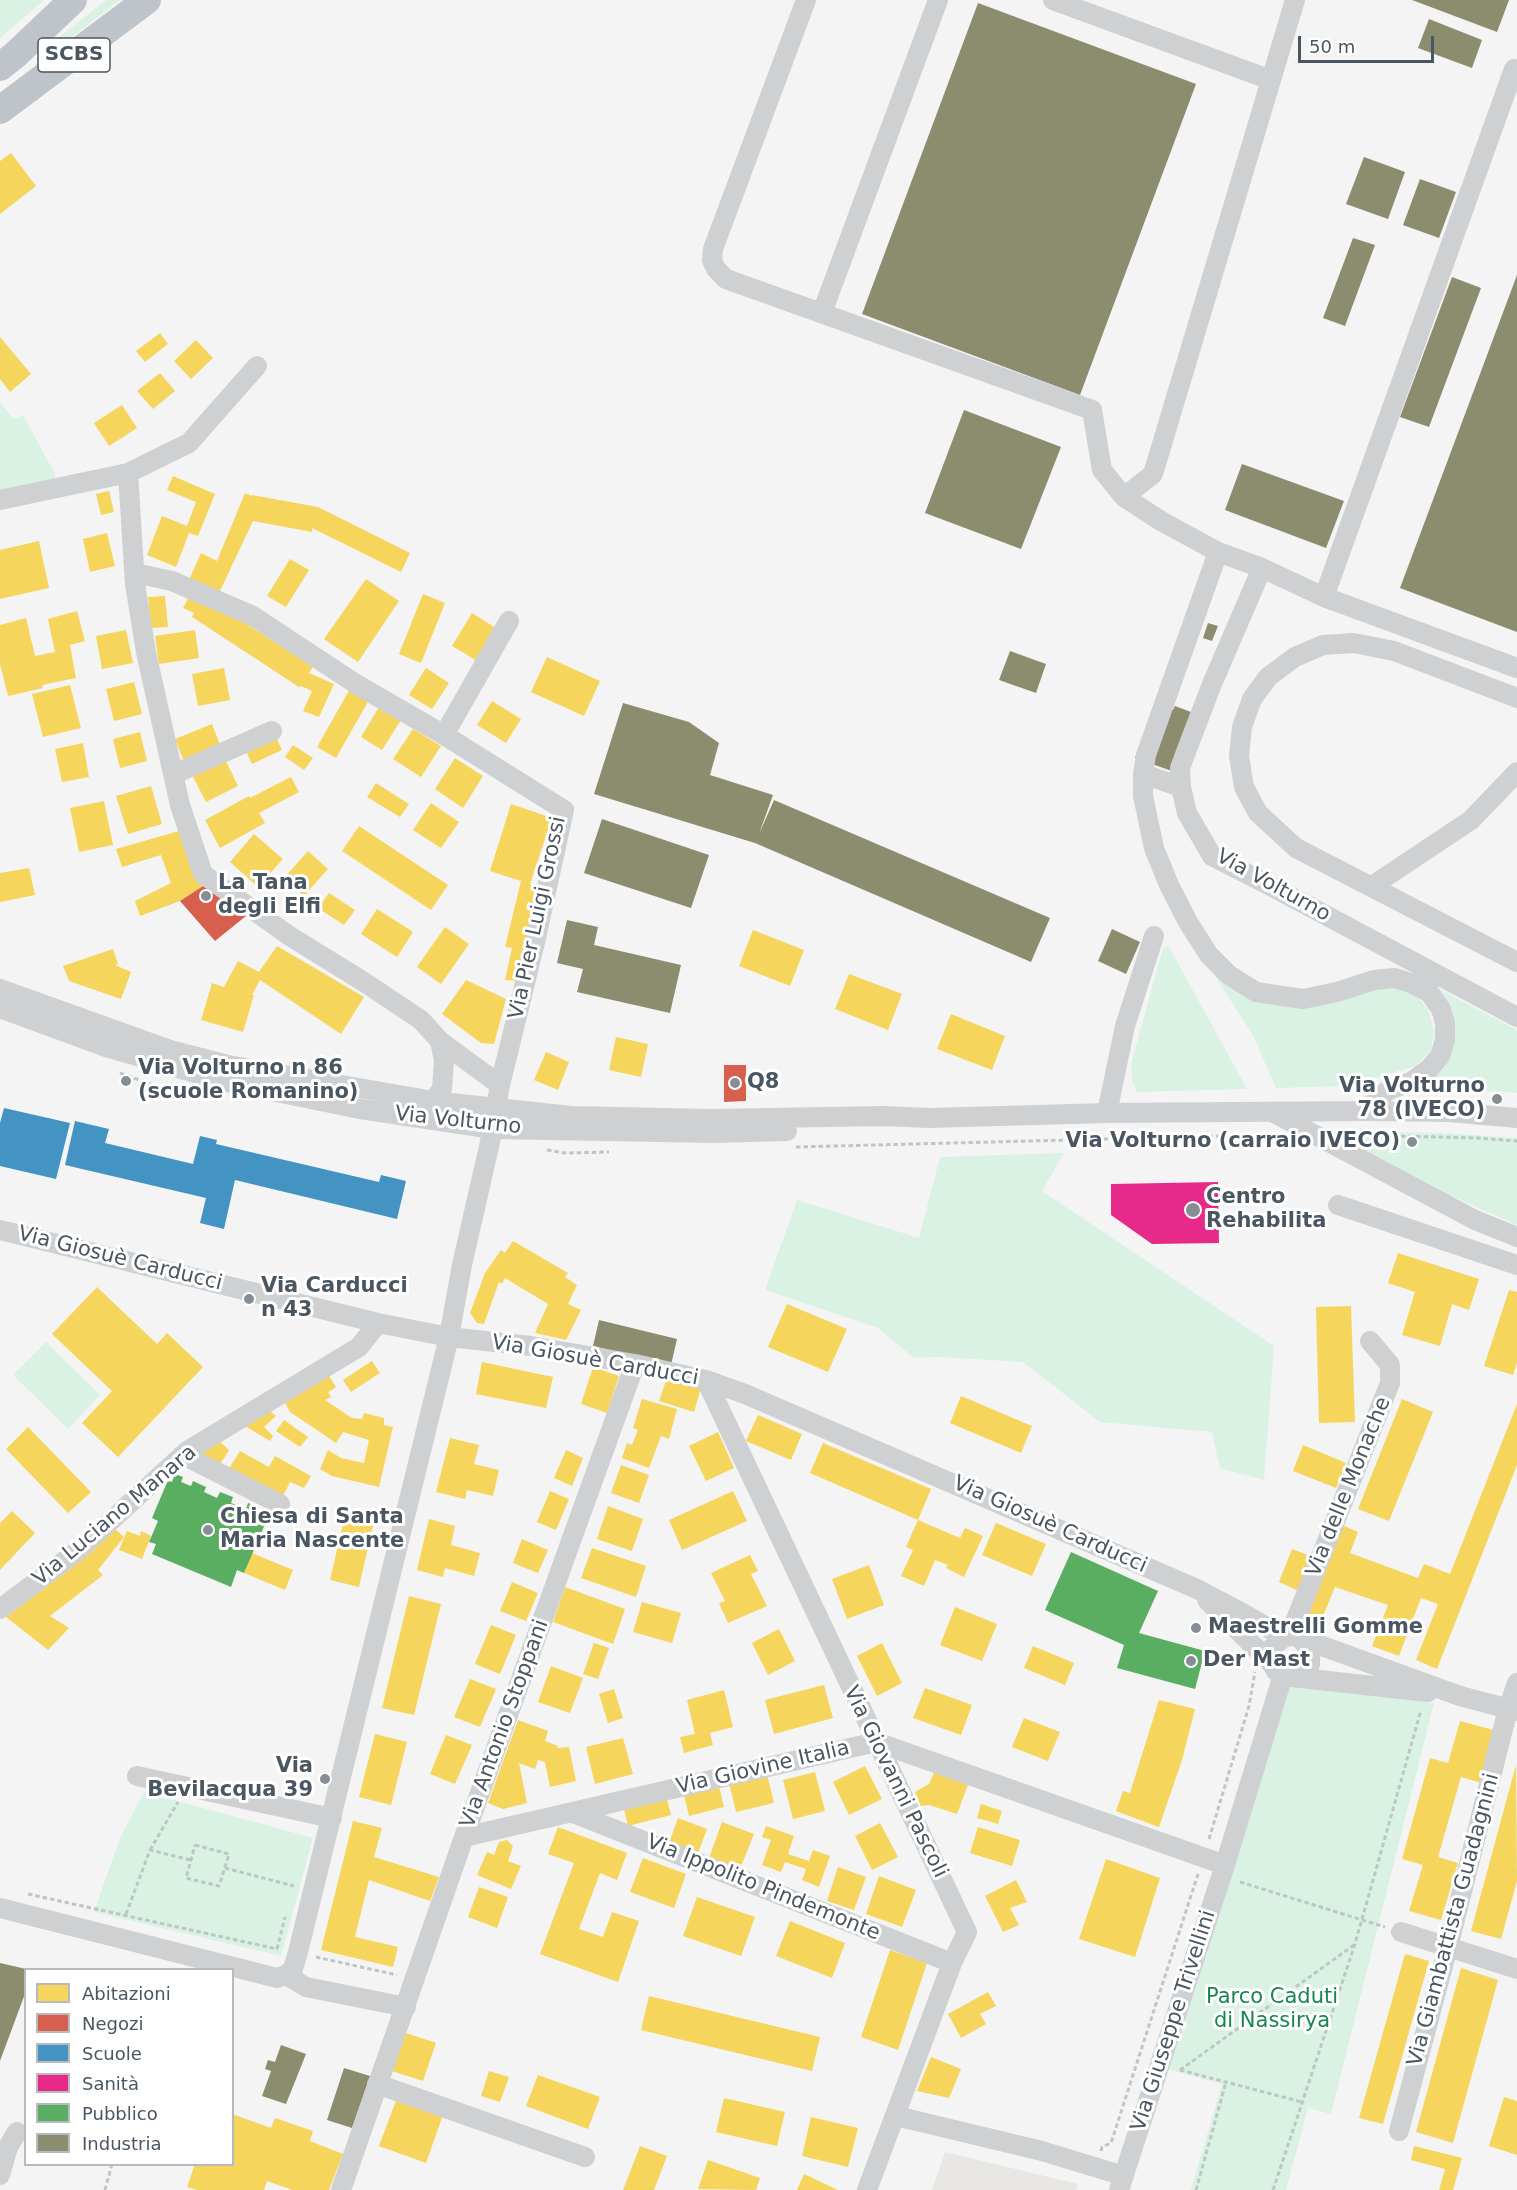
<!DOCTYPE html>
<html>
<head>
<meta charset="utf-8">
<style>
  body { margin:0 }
  #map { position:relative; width:1517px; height:2190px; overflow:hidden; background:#f4f4f4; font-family:"DejaVu Sans",sans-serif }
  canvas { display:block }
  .legend { position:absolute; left:24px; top:1968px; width:210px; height:198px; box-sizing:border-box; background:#fff; border:2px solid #b7bbc0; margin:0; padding:8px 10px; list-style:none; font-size:18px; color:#4a5661 }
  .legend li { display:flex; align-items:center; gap:12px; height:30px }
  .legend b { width:30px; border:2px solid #b7bbc0 }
  .scale { position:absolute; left:1298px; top:36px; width:136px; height:27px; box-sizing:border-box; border:3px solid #4a5661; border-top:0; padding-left:8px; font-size:18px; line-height:21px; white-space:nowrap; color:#4a5661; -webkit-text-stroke:4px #fff; paint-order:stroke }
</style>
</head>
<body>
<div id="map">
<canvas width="1517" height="2190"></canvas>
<ul class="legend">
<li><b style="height:16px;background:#f6d55c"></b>Abitazioni</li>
<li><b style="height:16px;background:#d6604d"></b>Negozi</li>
<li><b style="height:16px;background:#4393c3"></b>Scuole</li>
<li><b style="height:16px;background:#e7298a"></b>Sanità</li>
<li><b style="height:16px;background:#5aae61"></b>Pubblico</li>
<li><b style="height:16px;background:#8c8c6e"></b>Industria</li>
</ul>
<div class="scale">50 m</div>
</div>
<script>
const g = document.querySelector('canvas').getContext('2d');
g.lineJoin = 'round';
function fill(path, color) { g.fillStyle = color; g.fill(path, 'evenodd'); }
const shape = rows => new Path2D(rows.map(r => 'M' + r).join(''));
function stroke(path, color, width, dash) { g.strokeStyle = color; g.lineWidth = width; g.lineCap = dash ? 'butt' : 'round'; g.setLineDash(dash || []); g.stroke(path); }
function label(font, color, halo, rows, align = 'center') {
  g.font = font + ' "DejaVu Sans",sans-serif'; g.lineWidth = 6; g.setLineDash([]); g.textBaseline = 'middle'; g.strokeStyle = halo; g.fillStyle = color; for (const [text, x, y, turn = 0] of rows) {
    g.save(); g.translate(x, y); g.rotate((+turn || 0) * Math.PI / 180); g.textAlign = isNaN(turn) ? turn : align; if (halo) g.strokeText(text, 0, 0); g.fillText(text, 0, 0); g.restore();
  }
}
fill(shape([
  [945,2152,1078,2184,1076,2190,932,2190]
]), '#e8e7e3');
fill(shape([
  [0,0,44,0,0,38],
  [106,0,120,0,38,63,43,50],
  [0,403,14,419,23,415,55,474,54,482,0,494],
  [1168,945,1247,1089,1137,1092,1132,1081,1131,1064,1163,948],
  [1211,970,1263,1003,1306,1007,1381,987,1403,988,1419,998,1429,1012,1434,1031,1431,1050,1416,1066,1345,1086,1276,1088,1253,1035],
  [1441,990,1517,1030,1517,1093,1423,1085,1444,1068,1455,1040,1452,1008],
  [1327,1131,1441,1133,1517,1138,1517,1225,1445,1193],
  [1064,1153,1042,1191,1274,1346,1264,1480,1220,1468,1212,1432,1100,1422,1023,1362,939,1357,914,1358,878,1328,765,1290,797,1200,919,1238,940,1157],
  [46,1342,100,1395,68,1429,13,1375],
  [1289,1686,1335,1690,1434,1703,1331,2114,1308,2108,1286,2190,1191,2190,1222,2084,1167,2069],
  [144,1792,313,1838,281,1956,94,1912,120,1838]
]), '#d9f2e3');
fill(shape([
  [11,153,36,186,0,214,0,161],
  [160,333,168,344,145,362,136,351],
  [0,337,31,374,10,392,0,379],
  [196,340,213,358,191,379,174,361],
  [160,373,175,391,153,409,137,391],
  [122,405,137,428,109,446,94,423],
  [173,476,215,494,198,536,189,533,176,567,147,555,162,516,187,526,196,502,167,490],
  [109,491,114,512,101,515,96,494],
  [245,493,252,496,252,495,318,507,410,553,401,572,312,528,312,532,253,521,219,593,189,580,201,553,217,561],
  [107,533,115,566,90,572,83,539],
  [39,541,49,588,0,599,0,550],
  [290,559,309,570,286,607,267,596],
  [366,579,399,601,358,662,324,639],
  [191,593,205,597,313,667,309,673,334,684,319,717,303,711,312,691,301,686,299,687,192,617,194,613,183,608],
  [423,594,445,603,421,663,399,654],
  [165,596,168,627,151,628,148,597],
  [77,611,85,641,70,645,76,678,42,685,43,688,8,696,0,664,0,625,26,618,35,656,55,652,48,619],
  [472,613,499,630,479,662,452,646],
  [126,630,133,663,102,669,96,636],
  [195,630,199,658,159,664,155,636],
  [547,657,600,681,584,716,531,692],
  [224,668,230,700,198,706,192,674],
  [426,668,449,683,432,709,409,695],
  [134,682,142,714,114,721,106,689],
  [70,685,81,728,43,737,32,694],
  [350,689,369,700,336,758,317,747],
  [492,701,521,719,506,743,477,725],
  [379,707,401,720,382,750,361,737],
  [212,724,222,750,185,764,175,739],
  [413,729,441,746,421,777,393,759],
  [140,732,147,761,120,768,113,739],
  [275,735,282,750,252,764,245,749],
  [83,743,89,777,62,782,55,749],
  [293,745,313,758,304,770,285,757],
  [455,758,483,776,463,808,435,789],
  [225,759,238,786,206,802,192,775],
  [291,777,299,792,259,813,265,823,220,848,205,820,249,796,250,798],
  [376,783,409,804,400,817,367,797],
  [151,786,162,824,128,834,116,796],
  [104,801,113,845,79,852,70,808],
  [431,803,459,822,441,848,413,830],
  [511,804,552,818,530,884,540,891,518,981,505,980,512,948,505,947,521,881,490,871],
  [359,826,448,885,431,910,342,851],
  [179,831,203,886,180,901,140,916,135,901,171,883,161,855,122,867,116,849],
  [254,834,283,859,258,887,230,862],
  [308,851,328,869,304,896,284,878],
  [29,868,35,895,0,902,0,873],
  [329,893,355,910,344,925,318,908],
  [377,909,413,932,397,957,361,934],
  [445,927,469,944,441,984,417,967],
  [753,930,804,950,790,986,739,966],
  [277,946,364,997,341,1034,260,980,252,995,254,995,243,1032,201,1020,212,983,224,987,238,961,259,972],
  [113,949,118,964,115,965,131,972,121,999,69,981,63,966],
  [849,974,902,994,888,1030,835,1009],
  [466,980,506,999,494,1044,481,1043,442,1014],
  [951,1014,1005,1036,992,1070,937,1049],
  [616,1037,648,1044,641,1077,609,1070],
  [546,1052,569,1062,558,1090,534,1080],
  [513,1241,568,1273,565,1277,577,1285,568,1304,581,1310,566,1340,535,1333,548,1304,505,1278,502,1284,499,1282,484,1324,477,1323,470,1313,485,1273,501,1250,505,1253],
  [1398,1253,1479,1279,1469,1310,1452,1304,1440,1346,1402,1335,1415,1292,1388,1283],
  [97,1287,157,1344,167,1333,203,1367,118,1457,82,1423,112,1391,52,1334],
  [1509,1290,1517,1292,1517,1363,1513,1375,1484,1366],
  [787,1304,847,1329,828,1372,768,1347],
  [1351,1306,1355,1422,1319,1423,1316,1307],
  [372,1361,380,1373,351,1392,343,1380],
  [482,1362,553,1377,546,1408,476,1394],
  [593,1367,619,1376,607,1413,581,1404],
  [328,1374,336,1387,328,1392,331,1397,325,1400,352,1418,362,1419,364,1413,384,1418,384,1425,393,1427,379,1487,332,1476,320,1469,328,1450,341,1458,364,1463,369,1440,343,1432,336,1443,290,1412,282,1397],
  [667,1378,701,1388,694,1412,659,1401],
  [961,1396,1032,1426,1021,1453,950,1423],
  [642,1399,677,1409,669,1439,661,1436,649,1468,622,1458,627,1443,632,1445,638,1430,633,1428],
  [1402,1399,1433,1412,1389,1521,1358,1509],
  [1517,1404,1517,1465,1437,1669,1416,1660,1438,1604,1421,1598,1399,1656,1372,1646,1388,1605,1335,1587,1318,1628,1303,1624,1340,1524,1358,1532,1350,1553,1418,1578,1424,1564,1450,1574],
  [265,1407,276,1416,264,1427,273,1436,270,1441,240,1423],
  [758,1415,802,1434,791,1460,746,1441],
  [284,1420,308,1437,300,1447,276,1431],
  [28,1427,91,1492,68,1513,6,1449],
  [718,1432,734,1468,706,1481,689,1446],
  [450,1438,479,1445,474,1464,499,1470,493,1496,467,1490,465,1499,436,1492],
  [217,1439,229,1450,219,1466,196,1452],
  [823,1443,931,1489,918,1520,960,1538,965,1528,983,1536,964,1577,946,1568,948,1565,935,1560,924,1586,901,1576,913,1550,906,1547,918,1520,810,1473],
  [1303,1445,1346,1463,1336,1488,1293,1471],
  [566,1450,583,1458,572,1486,554,1478],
  [240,1451,269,1467,275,1456,311,1476,304,1488,290,1482,281,1500,228,1470],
  [621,1465,649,1475,639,1503,611,1493],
  [550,1491,569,1499,556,1530,537,1522],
  [733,1491,747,1521,682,1550,669,1520],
  [608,1506,643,1519,632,1551,597,1539],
  [12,1511,35,1533,0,1570,0,1523],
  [346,1511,375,1517,359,1587,330,1580],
  [429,1519,455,1526,451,1545,480,1553,474,1576,445,1568,443,1577,417,1570],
  [996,1523,1046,1544,1032,1576,982,1555],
  [114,1528,124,1537,98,1570,103,1575,50,1616,69,1628,48,1650,6,1617,83,1559],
  [127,1531,140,1536,141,1531,151,1536,142,1559,119,1550],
  [522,1539,548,1550,538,1573,513,1563],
  [592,1548,646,1566,636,1597,581,1578],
  [1292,1549,1313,1557,1299,1591,1279,1582],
  [252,1553,293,1570,285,1590,244,1573],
  [750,1555,758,1571,751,1574,767,1606,728,1623,719,1603,725,1601,711,1573],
  [869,1565,884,1605,847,1619,832,1579],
  [512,1582,538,1593,526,1621,500,1611],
  [565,1587,625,1609,613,1644,553,1622],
  [409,1596,441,1604,414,1715,382,1708],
  [642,1602,681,1613,672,1643,633,1632],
  [955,1607,997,1624,982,1661,940,1645],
  [491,1625,516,1635,500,1674,475,1664],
  [779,1629,795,1661,768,1675,752,1643],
  [594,1643,609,1648,598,1679,583,1674],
  [882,1643,902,1683,877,1696,857,1656],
  [1033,1646,1074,1663,1065,1685,1024,1668],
  [551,1666,583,1678,570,1713,538,1702],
  [470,1679,496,1689,480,1727,454,1717],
  [824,1685,833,1718,774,1734,765,1700],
  [925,1688,972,1705,961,1735,913,1718],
  [614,1689,623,1718,608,1723,599,1694],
  [724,1690,733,1727,710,1733,713,1745,684,1753,680,1737,695,1734,687,1700],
  [1159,1700,1195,1709,1182,1760,1159,1827,1116,1811,1123,1791,1130,1793],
  [1024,1718,1060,1732,1048,1761,1012,1747],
  [518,1720,548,1731,545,1741,558,1746,557,1748,569,1747,576,1781,550,1787,545,1762,538,1760,535,1769,519,1763,527,1803,503,1809,488,1803],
  [1460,1721,1497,1731,1482,1783,1461,1777,1438,1857,1458,1863,1441,1920,1409,1911,1423,1865,1402,1859,1430,1758,1448,1763],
  [375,1734,407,1742,391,1805,359,1797],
  [446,1735,472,1745,455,1784,430,1774],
  [623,1738,633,1774,595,1784,586,1747],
  [1516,1765,1517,1881,1501,1939,1471,1931],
  [865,1766,882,1799,849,1815,833,1782],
  [935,1770,952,1775,952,1779,968,1785,957,1814,929,1805,921,1806,915,1792,929,1784],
  [815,1772,825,1811,793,1819,783,1780],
  [767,1774,774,1803,736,1812,729,1783],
  [719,1786,724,1807,689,1816,684,1795],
  [667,1799,671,1815,628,1826,624,1809],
  [981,1804,1002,1811,998,1824,977,1818],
  [678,1818,707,1829,698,1853,669,1843],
  [353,1821,382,1828,374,1857,439,1877,430,1901,369,1880,355,1937,398,1947,393,1967,321,1950],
  [722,1822,754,1834,740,1869,709,1858],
  [880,1823,898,1857,872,1870,855,1836],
  [766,1826,794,1836,788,1854,809,1861,813,1850,830,1856,819,1887,802,1880,806,1869,785,1862,781,1872,762,1865,771,1840,762,1837],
  [558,1827,627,1853,617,1880,600,1873,579,1929,603,1937,612,1912,639,1921,618,1982,540,1954,574,1863,548,1854],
  [978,1827,1020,1840,1012,1866,970,1853],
  [507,1840,513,1846,508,1861,521,1866,511,1889,477,1875,487,1852,494,1855,499,1842],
  [643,1858,686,1874,674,1908,630,1892],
  [1106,1859,1160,1878,1135,1957,1079,1939],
  [838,1867,866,1877,854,1910,827,1901],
  [879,1876,916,1890,902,1927,866,1914],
  [1016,1880,1027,1902,1010,1908,1019,1925,1003,1932,985,1896],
  [479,1887,508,1897,497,1928,468,1917],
  [697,1897,755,1917,741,1956,683,1936],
  [790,1921,845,1943,832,1978,776,1956],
  [890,1950,927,1963,898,2050,861,2037],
  [1405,1954,1429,1961,1383,2124,1359,2118],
  [1461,1968,1498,1980,1453,2143,1416,2132],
  [988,1992,996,2006,980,2014,986,2024,961,2038,948,2014],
  [649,1996,820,2037,812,2071,641,2030],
  [406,2033,436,2043,423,2081,392,2071],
  [931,2057,961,2069,949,2098,917,2091],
  [489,2071,509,2077,500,2102,481,2096],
  [538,2075,600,2097,588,2129,526,2106],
  [1504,2097,1517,2101,1517,2155,1489,2146],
  [397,2098,443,2115,426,2163,379,2146],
  [724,2098,785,2112,777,2146,716,2132],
  [232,2114,271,2128,275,2118,313,2131,310,2141,343,2154,329,2190,292,2190,267,2181,264,2190,197,2190,187,2187,195,2164,232,2164],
  [811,2117,858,2128,848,2167,802,2156],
  [640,2146,667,2156,654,2190,623,2190],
  [1414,2146,1462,2158,1453,2190,1439,2190,1445,2169,1411,2160],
  [708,2160,760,2178,756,2190,698,2189],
  [804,2174,838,2190,797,2190]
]), '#f6d55c');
fill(shape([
  [203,886,246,916,215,941,180,901],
  [724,1065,746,1065,746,1101,724,1102]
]), '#d6604d');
fill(shape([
  [4,1108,70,1123,56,1179,0,1166,0,1123],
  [75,1121,109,1129,105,1143,193,1164,200,1136,217,1140,216,1144,379,1182,381,1175,406,1181,397,1219,235,1180,224,1229,200,1223,206,1198,65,1165]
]), '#4393c3');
fill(shape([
  [1218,1182,1219,1243,1152,1244,1111,1215,1111,1184]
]), '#e7298a');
fill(shape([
  [175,1474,183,1477,181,1482,191,1486,193,1481,206,1487,204,1492,217,1498,220,1492,233,1497,231,1503,246,1509,248,1503,259,1507,256,1515,260,1517,258,1521,265,1524,244,1573,237,1570,231,1587,152,1554,156,1544,149,1542,158,1521,152,1518,168,1480,172,1482],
  [1071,1552,1158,1591,1139,1633,1205,1651,1195,1689,1117,1668,1124,1645,1045,1610]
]), '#5aae61');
fill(shape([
  [1412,0,1509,0,1497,32],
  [978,3,1196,84,1080,395,862,314],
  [1429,19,1482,40,1472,68,1418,48],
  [1364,157,1405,172,1388,219,1346,204],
  [1420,179,1456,192,1439,238,1403,225],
  [1353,238,1375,245,1345,326,1323,318],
  [1517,275,1517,632,1400,588],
  [1452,277,1481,288,1429,427,1400,417],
  [964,410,1061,447,1021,549,925,513],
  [1242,464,1344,501,1326,548,1225,510],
  [1208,623,1218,626,1212,641,1203,638],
  [1010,651,1046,664,1036,693,999,680],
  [623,703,689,722,719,743,710,775,773,795,759,834,774,800,1050,918,1031,962,755,843,594,794],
  [1156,703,1173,710,1175,706,1191,712,1186,776,1135,758],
  [602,819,709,855,691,908,584,873],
  [567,920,598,927,594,945,681,965,670,1013,577,992,583,969,557,963],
  [1112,929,1140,942,1126,974,1098,961],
  [599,1320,677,1339,671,1365,593,1346],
  [0,1963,26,1969,26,1991,0,2061],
  [281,2045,306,2054,286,2104,262,2096,271,2071,265,2069,268,2060,275,2062],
  [344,2068,370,2076,352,2128,327,2120]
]), '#8c8c6e');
stroke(shape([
  [120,1073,156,1086,171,1087],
  [1357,1137,1359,1135,1477,1138,1517,1141],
  [796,1147,1264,1135,1278,1137],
  [547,1150,565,1153,609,1152],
  [1209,1839,1249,1706,1255,1672],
  [195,1845,229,1854,219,1886,186,1878,195,1845],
  [150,1850,178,1802],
  [225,1868,294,1886],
  [1240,1882,1385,1927],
  [28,1894,277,1949,285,1917],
  [126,1914,150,1850,191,1860],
  [316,1957,397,1975],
  [1180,2070,1354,1945],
  [1180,2070,1302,2102],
  [1101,2151,1102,2147,1111,2143,1198,1874],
  [105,2190,112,2164],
  [1196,2190,1226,2082],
  [1273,2190,1355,1944,1421,1710]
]), '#bcc7c4', 3, [4.5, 3]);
stroke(shape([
  [806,0,713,249,712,260,716,269,726,279,1092,410,1102,470,1124,497,1161,521,1218,552,1262,568,1324,597,1517,668],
  [1053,0,1271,80],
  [822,313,938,0],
  [128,473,135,584,146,652,180,805,203,874,288,935,364,982,421,1020,440,1041,444,1060,442,1089,433,1101],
  [1124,497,1153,474,1295,0],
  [0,500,128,473,189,443,257,366],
  [135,573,172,581,253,616,356,684,444,735,564,810,536,938,500,1085,490,1142,462,1265,449,1337,298,1952,293,1969,286,1975],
  [1324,597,1514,69,1517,70],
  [1517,698,1394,651,1354,643,1323,645,1295,657,1268,677,1252,699,1242,727,1239,756,1244,787,1258,813,1296,848,1517,962],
  [444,735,509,621],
  [174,774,272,731],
  [1143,774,1146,755,1218,552],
  [1181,787,1180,768,1192,736,1212,684,1262,568],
  [1372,886,1471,820,1517,772],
  [0,989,170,1050,228,1065,433,1101,571,1116,711,1119,884,1116,929,1118,1107,1113,1365,1111,1449,1112,1517,1118],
  [0,1008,109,1048,222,1081,360,1109,493,1129,713,1133,787,1131],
  [440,1041,500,1085],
  [1365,1111,1388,1090,1411,1082,1430,1068,1440,1056,1445,1040,1445,1023,1441,1009,1429,992,1411,983,1395,978,1374,980,1337,992,1303,999,1256,992,1229,975,1209,955,1188,922,1169,885,1154,848,1143,796,1143,774,1181,787,1187,813,1212,856,1267,884,1517,1017],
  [1107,1113,1125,1026,1154,936],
  [1274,1113,1475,1220,1517,1237],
  [1338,1205,1517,1265],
  [0,1230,378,1323,449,1337,531,1346,635,1364,706,1380,745,1394,1197,1589,1237,1610,1284,1637],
  [706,1380,967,1932,952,1963,867,2190],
  [183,1455,280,1504],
  [1207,1600,1272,1664],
  [0,1609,79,1550,187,1451,359,1347,378,1323],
  [1293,1636,1293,1627,1390,1383,1390,1365,1370,1341],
  [1300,1638,1310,1650,1310,1665,1299,1676,1283,1675,1276,1671,1272,1664,1272,1648,1284,1637,1293,1636,1300,1638,1460,1696,1517,1711],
  [1292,1677,1428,1692],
  [137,1776,332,1818],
  [573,1813,952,1963],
  [464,1837,876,1742,1225,1865],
  [0,1908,277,1978,286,1975,306,1987,406,2007],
  [1401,1932,1517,1969],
  [377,2084,585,2157],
  [896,2116,1042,2151,1124,2176],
  [1399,2131,1448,1947,1508,1709,1517,1683],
  [0,2175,8,2147,17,2132],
  [341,2190,464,1837,635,1364],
  [1119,2190,1225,1865,1283,1675]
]), '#ced0d2', 20);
stroke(shape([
  [0,67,15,55,73,0],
  [0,110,147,0]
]), '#bec4c9', 28);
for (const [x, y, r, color] of [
  [206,896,6,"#868d94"],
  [126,1081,6,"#868d94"],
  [735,1083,6,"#868d94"],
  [1497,1099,6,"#868d94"],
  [1412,1142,6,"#868d94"],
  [1193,1210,8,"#868d94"],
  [249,1299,6,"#868d94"],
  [208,1530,6,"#868d94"],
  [1196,1628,6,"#868d94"],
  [1191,1661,6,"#868d94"],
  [325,1779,6,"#868d94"]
]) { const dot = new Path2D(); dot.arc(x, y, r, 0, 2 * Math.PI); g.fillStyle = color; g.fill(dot); stroke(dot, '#fff', 2); }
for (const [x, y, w] of [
  [74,55,72]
]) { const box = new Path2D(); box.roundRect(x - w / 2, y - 17, w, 34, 4.5); g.fillStyle = '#fff'; g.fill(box); stroke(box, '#4a5661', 1.5); }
label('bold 20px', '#4a5661', null, [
  ["SCBS",74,55]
]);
label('bold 21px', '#4a5661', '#fff', [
  ["La Tana",218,884],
  ["degli Elfi",218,908],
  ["Via Volturno n 86",138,1069],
  ["(scuole Romanino)",138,1093],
  ["Q8",747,1083],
  ["Via Volturno",1485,1087,"right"],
  ["78 (IVECO)",1485,1111,"right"],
  ["Via Volturno (carraio IVECO)",1400,1142,"right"],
  ["Centro",1206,1198],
  ["Rehabilita",1206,1222],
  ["Via Carducci",261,1287],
  ["n 43",261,1311],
  ["Chiesa di Santa",220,1518],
  ["Maria Nascente",220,1542],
  ["Maestrelli Gomme",1208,1628],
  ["Der Mast",1203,1661],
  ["Via",313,1767,"right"],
  ["Bevilacqua 39",313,1791,"right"]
], 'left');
label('21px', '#4a5661', '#fff', [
  ["Via Volturno",1273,886,29],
  ["Via Pier Luigi Grossi",538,918,-78],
  ["Via Volturno",458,1121,6],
  ["Via Giosuè Carducci",120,1259,14],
  ["Via Giosuè Carducci",595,1361,10],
  ["Via delle Monache",1349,1487,-68],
  ["Via Luciano Manara",115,1516,-40],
  ["Via Giosuè Carducci",1050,1525,24],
  ["Via Antonio Stoppani",505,1724,-70],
  ["Via Giovine Italia",763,1768,-13],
  ["Via Giovanni Pascoli",895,1782,64],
  ["Via Ippolito Pindemonte",763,1888,22],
  ["Via Giambattista Guadagnini",1454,1920,-75],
  ["Via Giuseppe Trivellini",1174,2021,-72]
]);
label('21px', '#17864f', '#fff', [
  ["Parco Caduti",1272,1998],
  ["di Nassirya",1272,2022]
]);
</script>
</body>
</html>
